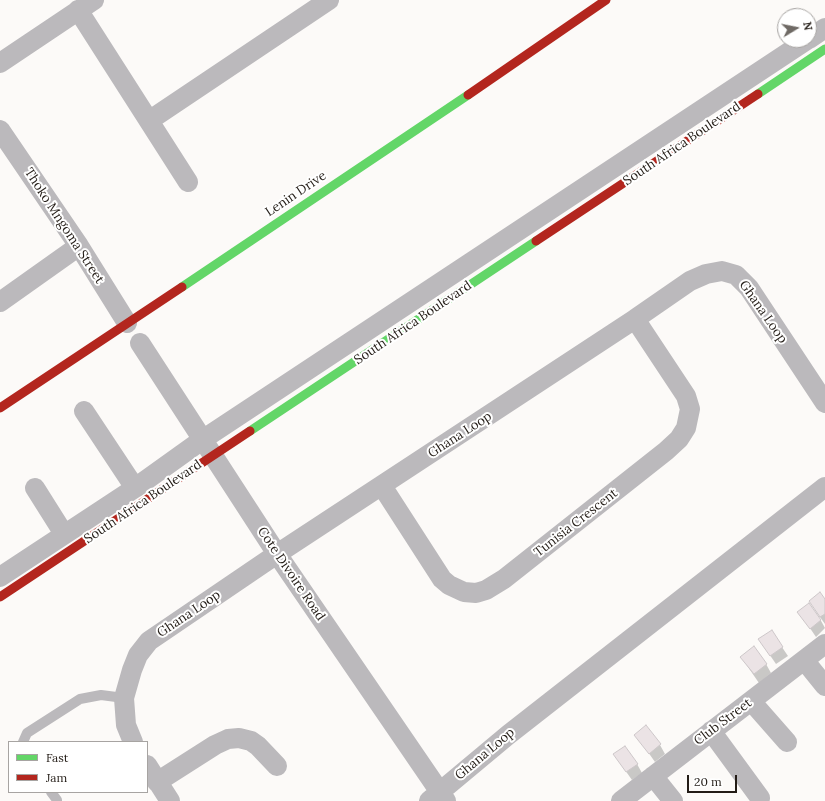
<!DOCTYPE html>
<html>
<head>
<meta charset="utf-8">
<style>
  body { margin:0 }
  #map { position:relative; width:825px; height:801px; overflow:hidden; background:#fcfaf8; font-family:Lora,serif }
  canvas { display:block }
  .legend { position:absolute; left:8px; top:741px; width:140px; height:52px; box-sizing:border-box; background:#fff; border:1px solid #a7a4a2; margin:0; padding:5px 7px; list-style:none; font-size:12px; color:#231c16 }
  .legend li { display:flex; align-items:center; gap:8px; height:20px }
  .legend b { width:20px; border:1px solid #a7a4a2 }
  .north { position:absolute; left:777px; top:8px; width:40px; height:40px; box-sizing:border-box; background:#fff; border:1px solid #a7a4a2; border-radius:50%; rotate:80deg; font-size:11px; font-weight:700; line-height:16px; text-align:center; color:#231c16 }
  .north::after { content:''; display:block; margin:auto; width:14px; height:18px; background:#6f6a65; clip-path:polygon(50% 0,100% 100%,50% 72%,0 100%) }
  .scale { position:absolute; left:687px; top:775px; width:50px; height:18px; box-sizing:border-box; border:2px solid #231c16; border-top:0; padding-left:5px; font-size:12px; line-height:14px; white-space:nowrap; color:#231c16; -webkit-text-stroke:3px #fff; paint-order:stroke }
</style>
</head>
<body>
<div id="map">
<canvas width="825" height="801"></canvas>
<ul class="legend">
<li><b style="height:5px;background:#63d668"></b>Fast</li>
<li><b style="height:5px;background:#b3261e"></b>Jam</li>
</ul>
<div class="north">N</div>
<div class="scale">20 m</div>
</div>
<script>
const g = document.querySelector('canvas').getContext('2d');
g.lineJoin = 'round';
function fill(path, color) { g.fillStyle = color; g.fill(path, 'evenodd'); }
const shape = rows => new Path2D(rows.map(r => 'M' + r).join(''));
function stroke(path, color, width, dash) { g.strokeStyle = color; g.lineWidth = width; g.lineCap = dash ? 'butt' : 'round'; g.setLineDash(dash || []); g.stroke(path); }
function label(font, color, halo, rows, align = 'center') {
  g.font = font + ' Lora,serif'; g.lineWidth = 4; g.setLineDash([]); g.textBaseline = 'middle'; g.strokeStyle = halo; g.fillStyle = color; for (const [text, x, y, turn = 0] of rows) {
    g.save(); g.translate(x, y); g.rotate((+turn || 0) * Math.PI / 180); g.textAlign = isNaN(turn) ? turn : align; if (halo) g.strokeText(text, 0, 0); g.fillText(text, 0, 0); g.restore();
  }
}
fill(shape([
  [825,601,825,624,815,610],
  [799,612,820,619,825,628,816,637],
  [771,631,788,656,776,664,765,648],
  [741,657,766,664,771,673,759,683],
  [636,735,660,745,665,754,655,762],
  [620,763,637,764,642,773,632,780]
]), '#0003');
const building = shape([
  [820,592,825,599,825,614,820,617,809,601,820,592],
  [809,603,821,620,810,629,797,612,809,603],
  [772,630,783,647,770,656,758,639,772,630],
  [754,646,767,664,754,674,740,657,754,646],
  [646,725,661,744,649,754,634,735,646,725],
  [625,746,638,764,626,772,613,754,625,746]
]);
fill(building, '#ebe3e5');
stroke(building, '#cdc7c9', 1);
stroke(shape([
  [23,742,27,733,80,699,101,695,124,698],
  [51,792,57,800]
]), '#bbb9bc', 10);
stroke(shape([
  [78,10,188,182],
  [809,39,825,28],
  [0,63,94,0],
  [150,120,329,0],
  [0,130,79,246,127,323],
  [0,302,79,246],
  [140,343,277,554,446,801],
  [84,411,135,488],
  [382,486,442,579,449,585,464,592,476,593,486,590,504,579,666,451,679,439,686,428,690,409,686,396,635,319],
  [35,488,64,534],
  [0,577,135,488,202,440,807,40],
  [804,660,825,686],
  [751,701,787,742],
  [711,731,760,798],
  [133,742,126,725,124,698,132,670,138,655,149,641,277,554,635,319,690,281,706,274,722,271,736,275,749,288,825,403],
  [147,765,170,801],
  [653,776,673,801],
  [157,782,215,745,228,739,239,738,251,741,258,746,277,766],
  [429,801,508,735,825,487],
  [621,801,825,644]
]), '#bbb9bc', 20);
stroke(shape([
  [758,94,825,49],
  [182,287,468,95],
  [250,431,536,241]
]), '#63d668', 9);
stroke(shape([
  [468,95,606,0],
  [536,241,758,94],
  [0,408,182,287],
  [0,597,250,431]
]), '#b3261e', 9);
label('13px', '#231c16', '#fff', [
  ["South Africa Boulevard",682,144,-34],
  ["Lenin Drive",296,194,-34],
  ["Thoko Mngoma Street",64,226,57],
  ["Ghana Loop",763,312,55],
  ["South Africa Boulevard",413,323,-34],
  ["Ghana Loop",460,435,-33],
  ["South Africa Boulevard",143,502,-34],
  ["Tunisia Crescent",576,523,-38],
  ["Cote Divoire Road",291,574,56],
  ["Ghana Loop",189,614,-34],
  ["Club Street",723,722,-37],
  ["Ghana Loop",485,754,-40]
]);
</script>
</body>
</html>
